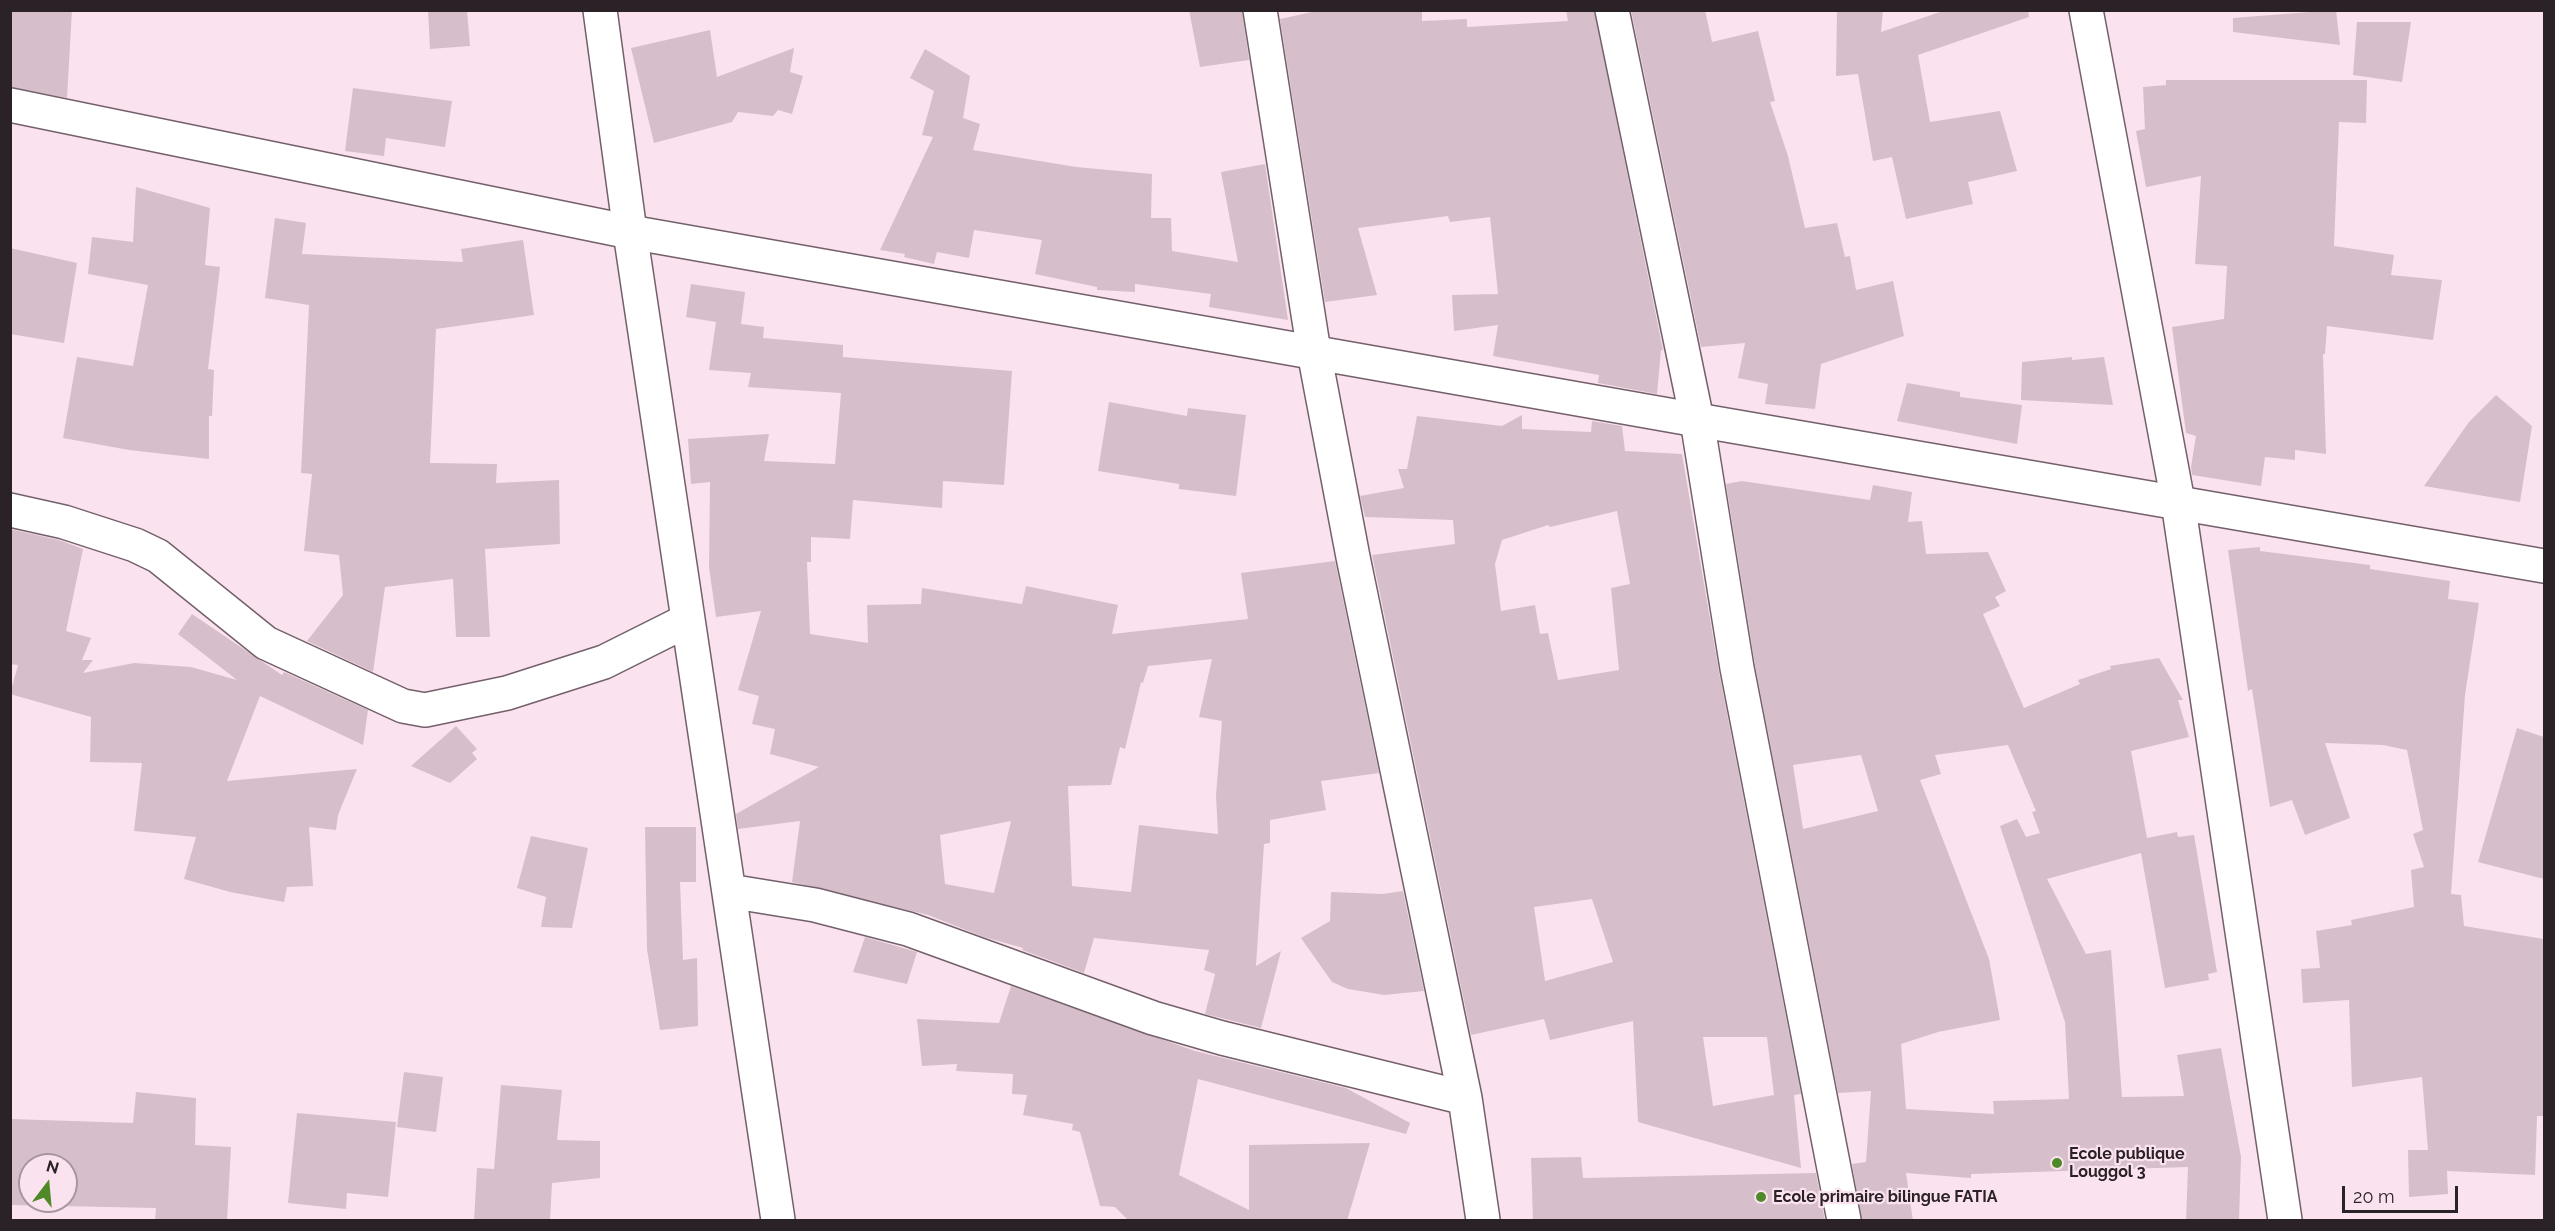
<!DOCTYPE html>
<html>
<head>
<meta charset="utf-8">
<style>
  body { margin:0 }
  #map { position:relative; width:2555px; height:1231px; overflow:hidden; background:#fae3ef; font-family:Raleway,sans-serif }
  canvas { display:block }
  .frame { position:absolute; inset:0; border:12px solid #2b2227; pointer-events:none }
  .north { position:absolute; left:18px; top:1153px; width:60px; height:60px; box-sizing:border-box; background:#fae3ef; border:2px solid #a7969f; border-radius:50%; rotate:16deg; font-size:16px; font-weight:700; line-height:24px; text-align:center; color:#2b2227 }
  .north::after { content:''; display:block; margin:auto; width:21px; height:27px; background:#508a28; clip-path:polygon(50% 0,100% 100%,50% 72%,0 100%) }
  .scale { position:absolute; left:2342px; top:1186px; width:116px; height:27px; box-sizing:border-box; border:3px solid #2b2227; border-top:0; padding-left:8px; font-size:18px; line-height:21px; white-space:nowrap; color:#2b2227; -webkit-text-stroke:4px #fae3ef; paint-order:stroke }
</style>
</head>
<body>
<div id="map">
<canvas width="2555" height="1231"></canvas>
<div class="frame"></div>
<div class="north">N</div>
<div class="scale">20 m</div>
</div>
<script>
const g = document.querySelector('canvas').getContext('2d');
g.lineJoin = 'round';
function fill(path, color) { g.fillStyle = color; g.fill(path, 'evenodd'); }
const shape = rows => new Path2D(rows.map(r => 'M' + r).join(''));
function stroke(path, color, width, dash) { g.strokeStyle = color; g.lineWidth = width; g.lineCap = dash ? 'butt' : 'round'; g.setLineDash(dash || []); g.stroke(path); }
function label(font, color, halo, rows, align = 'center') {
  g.font = font + ' Raleway,sans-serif'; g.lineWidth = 4.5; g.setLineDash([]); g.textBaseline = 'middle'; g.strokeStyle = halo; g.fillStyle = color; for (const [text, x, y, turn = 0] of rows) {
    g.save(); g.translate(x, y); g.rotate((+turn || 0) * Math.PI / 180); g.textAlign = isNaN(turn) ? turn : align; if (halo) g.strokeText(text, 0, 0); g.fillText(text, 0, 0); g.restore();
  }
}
fill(shape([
  [10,10,72,10,67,98,10,87],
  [428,10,467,10,470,46,430,49],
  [1189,10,1242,10,1249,60,1200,67],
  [1321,10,1422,12,1422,21,1467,19,1467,27,1568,21,1566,10,1594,10,1663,350,1661,350,1657,394,1598,383,1599,375,1493,356,1498,325,1454,331,1452,295,1498,294,1490,217,1450,222,1448,216,1358,228,1377,295,1325,302,1280,19],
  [1631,10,1705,10,1712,42,1758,31,1775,101,1770,102,1788,156,1805,228,1837,223,1845,257,1850,256,1856,290,1893,281,1904,336,1821,364,1815,409,1765,404,1768,384,1738,378,1745,343,1701,347],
  [1837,10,1883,10,1881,32,1946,10,2028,10,2029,17,1918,55,1930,122,2000,111,2017,171,1968,182,1973,204,1906,219,1892,157,1873,161,1858,74,1836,76],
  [2336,10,2340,45,2233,32,2233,18],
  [2357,22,2411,22,2402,82,2353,75],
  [710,30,717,77,794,48,790,72,803,76,792,114,778,110,773,116,738,112,732,122,654,143,631,48],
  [925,49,970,76,963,118,980,124,973,150,1076,167,1152,174,1151,218,1171,218,1172,251,1238,262,1221,172,1265,164,1288,320,1209,307,1211,294,1135,284,1135,292,1097,290,1097,287,1035,274,1042,240,974,230,969,258,937,252,934,264,904,257,905,254,880,250,933,137,922,135,934,91,910,78],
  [2166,80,2367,80,2366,123,2339,122,2334,246,2394,255,2391,275,2442,280,2433,340,2327,326,2325,354,2323,354,2326,454,2295,450,2295,460,2265,457,2261,486,2192,475,2191,467,2196,436,2186,433,2172,327,2224,319,2227,266,2195,264,2201,176,2146,187,2136,131,2145,129,2143,87,2166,85],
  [353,88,452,101,445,147,386,138,384,156,345,151],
  [136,187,210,208,205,265,220,267,208,369,214,370,212,416,209,416,209,459,129,450,63,438,77,357,133,366,148,285,88,274,92,237,133,242],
  [275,218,306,223,302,254,463,262,461,249,523,240,534,315,436,329,430,463,497,464,496,483,559,480,560,544,485,549,490,637,456,637,453,579,385,587,373,672,307,641,343,595,339,555,304,551,312,474,301,473,309,305,265,298],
  [10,248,77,263,64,343,10,334],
  [691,284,745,292,741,324,764,327,763,338,843,345,843,357,1012,371,1004,485,943,481,942,508,853,500,850,539,811,537,811,562,807,562,810,634,868,643,867,605,921,604,922,588,1022,604,1026,586,1118,605,1112,634,1248,619,1241,573,1335,561,1379,773,1321,781,1326,810,1270,820,1270,843,1264,844,1256,966,1281,951,1261,1028,1205,1014,1215,974,1204,970,1209,950,1094,938,1084,973,1022,950,1023,948,984,937,928,915,792,882,800,821,738,829,736,814,819,767,770,754,775,729,752,724,759,696,738,690,761,611,716,617,709,567,710,482,691,484,688,439,769,434,764,461,835,464,841,393,748,387,751,373,709,370,716,322,686,317],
  [1212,659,1199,717,1222,721,1216,795,1218,834,1139,825,1131,892,1072,886,1068,786,1111,785,1120,747,1125,749,1141,682,1143,683,1148,666],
  [1011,821,994,893,945,884,940,835],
  [2072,357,2072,360,2104,357,2113,405,2021,400,2022,362],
  [1907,383,1960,392,1960,397,2022,405,2017,444,1897,421],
  [2496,395,2532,426,2520,502,2424,486,2469,422],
  [1109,402,1187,416,1188,408,1246,415,1236,496,1179,489,1179,484,1098,471],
  [1522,415,1522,429,1591,432,1592,421,1622,426,1625,451,1682,454,1719,672,1801,1094,1794,1095,1801,1168,1638,1122,1633,1021,1550,1040,1544,1019,1471,1035,1372,555,1455,544,1453,520,1365,517,1360,496,1404,488,1398,469,1407,469,1417,416,1502,426],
  [1617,511,1630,584,1611,588,1619,670,1558,680,1548,633,1540,634,1535,605,1501,611,1495,564,1502,540,1548,525,1550,527],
  [1592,899,1613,962,1545,981,1534,907],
  [1703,1037,1767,1037,1774,1095,1713,1106],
  [1742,481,1870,500,1873,485,1912,492,1908,522,1922,521,1926,554,1988,552,2006,591,1995,597,2000,606,1983,614,2024,708,2080,684,2078,680,2111,669,2110,666,2159,658,2183,700,2178,700,2189,737,2131,751,2147,838,2177,832,2178,837,2194,835,2217,972,2208,974,2209,980,2165,988,2141,853,2047,879,2086,954,2111,950,2122,1097,2184,1096,2177,1055,2221,1048,2241,1157,2239,1221,2186,1221,2188,1167,1971,1174,1971,1178,1906,1173,1913,1221,1862,1221,1852,1164,1866,1162,1871,1091,1838,1093,1755,665,1726,484],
  [2008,745,2036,811,2032,812,2040,833,2026,837,2017,819,2000,826,2065,1022,2069,1099,1993,1101,1994,1114,1906,1109,1901,1044,1938,1032,2000,1020,1989,959,1920,780,1941,774,1935,755],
  [1861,755,1878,811,1803,829,1793,765],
  [10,529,59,540,83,549,66,631,91,638,82,660,93,660,83,673,134,663,191,667,237,680,178,634,192,614,282,675,284,672,368,710,363,745,260,696,227,781,357,769,338,815,336,830,309,827,313,886,287,887,284,902,230,892,184,879,196,837,134,831,142,763,90,762,91,717,10,694,18,665,10,664],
  [2260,547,2260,551,2370,565,2370,569,2450,581,2448,599,2479,603,2465,695,2451,894,2461,895,2464,926,2544,939,2544,1116,2537,1116,2535,1175,2447,1171,2448,1194,2409,1197,2408,1150,2428,1150,2422,1077,2352,1087,2349,1000,2303,1003,2301,969,2320,968,2316,931,2352,925,2351,920,2414,907,2411,870,2424,867,2413,834,2423,830,2407,750,2383,745,2325,743,2350,818,2305,835,2292,800,2270,807,2252,689,2248,691,2228,550],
  [456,726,477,749,472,753,477,759,450,783,411,766],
  [2517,728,2544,737,2544,879,2478,862],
  [645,827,696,827,696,882,680,882,683,960,697,958,698,1026,660,1030,647,949],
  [531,836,588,848,572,928,541,927,546,897,517,888],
  [1403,891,1424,991,1384,995,1348,989,1332,982,1301,938,1330,921,1331,892,1383,894],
  [865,937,917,952,907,984,853,972],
  [1011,986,1195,1051,1346,1088,1410,1123,1406,1134,1198,1079,1179,1175,1249,1210,1249,1145,1370,1143,1347,1221,1129,1221,1115,1207,1100,1206,1080,1132,1072,1130,1073,1124,1023,1115,1027,1095,1012,1094,1013,1074,956,1071,957,1064,922,1066,917,1019,999,1023],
  [404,1072,443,1077,436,1132,397,1127],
  [501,1085,562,1090,557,1140,600,1141,600,1178,552,1183,550,1221,474,1221,477,1168,494,1169],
  [136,1092,196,1098,195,1145,231,1147,227,1221,155,1221,156,1208,10,1205,10,1119,133,1123],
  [30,1165,66,1165,66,1201,30,1201],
  [297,1113,396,1122,388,1197,347,1193,346,1209,288,1203],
  [1581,1157,1583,1178,1816,1173,1825,1221,1533,1221,1531,1158]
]), '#d6bfcb');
const minor = shape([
  [600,10,630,232,778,1220],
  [1260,10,1314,352,1353,557,1465,1098,1483,1220],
  [1612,10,1697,420,1737,668,1844,1220],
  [2086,10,2178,502,2285,1220],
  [10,510,64,522,135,545,158,556,266,643,403,706,425,710,507,693,604,662,688,620],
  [729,891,815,905,908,929,1153,1018,1222,1038,1465,1098]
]);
const major = shape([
  [10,105,630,232,1697,420,2544,566]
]);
stroke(minor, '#74606b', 36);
stroke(major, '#74606b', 36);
stroke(minor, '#fff', 33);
stroke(major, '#fff', 33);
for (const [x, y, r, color] of [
  [2057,1163,6,"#508a28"],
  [1761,1197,6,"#508a28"]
]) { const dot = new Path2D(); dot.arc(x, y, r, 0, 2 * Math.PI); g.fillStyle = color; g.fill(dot); stroke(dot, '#fae3ef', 2); }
label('bold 16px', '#2b2227', '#fae3ef', [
  ["Ecole publique",2069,1154],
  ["Louggol 3",2069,1172],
  ["Ecole primaire bilingue FATIA",1773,1197]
], 'left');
</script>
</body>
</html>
